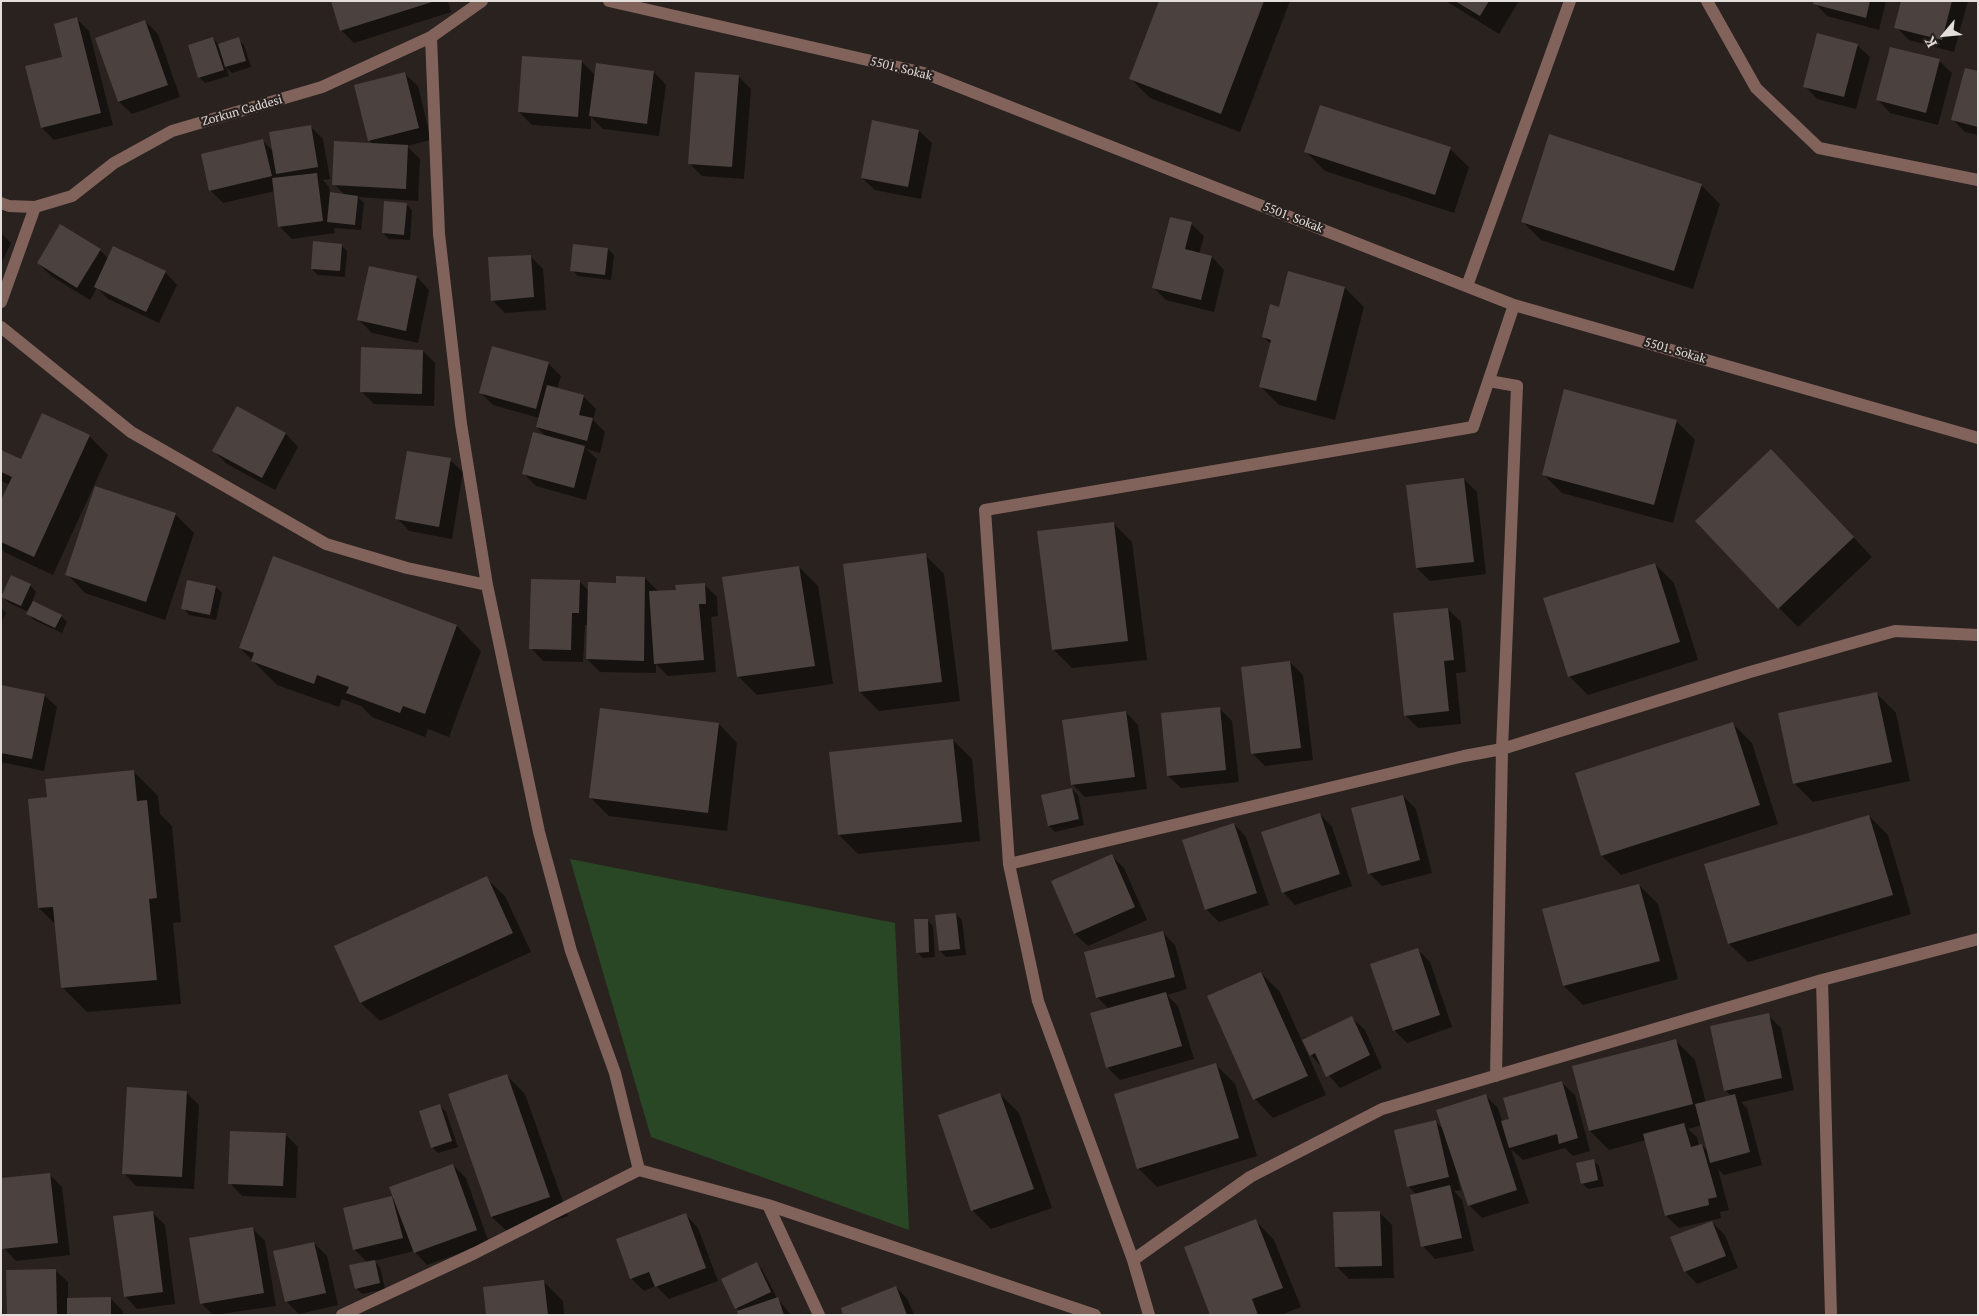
<!DOCTYPE html>
<html>
<head>
<meta charset="utf-8">
<style>
  body { margin:0 }
  #map { position:relative; width:1979px; height:1316px; overflow:hidden; background:#2a221f; font-family:"PT Serif",serif }
  canvas { display:block }
  .frame { position:absolute; inset:0; border:2px solid #e3dddb; pointer-events:none }
  .north { position:absolute; left:1919px; top:10px; width:50px; height:50px; -webkit-text-stroke:4px #2a221f; paint-order:stroke; rotate:242deg; font-size:14px; font-weight:700; line-height:20px; text-align:center; color:#e3dddb }
  .north::after { content:''; display:block; margin:auto; width:18px; height:22px; background:#e3dddb; clip-path:polygon(50% 0,100% 100%,50% 72%,0 100%) }
</style>
</head>
<body>
<div id="map">
<canvas width="1979" height="1316"></canvas>
<div class="frame"></div>
<div class="north">K</div>
</div>
<script>
const g = document.querySelector('canvas').getContext('2d');
g.lineJoin = 'round';
function fill(path, color) { g.fillStyle = color; g.fill(path, 'evenodd'); }
const shape = rows => new Path2D(rows.map(r => 'M' + r).join(''));
function stroke(path, color, width, dash) { g.strokeStyle = color; g.lineWidth = width; g.lineCap = dash ? 'butt' : 'round'; g.setLineDash(dash || []); g.stroke(path); }
function label(font, color, halo, rows, align = 'center') {
  g.font = font + ' "PT Serif",serif'; g.lineWidth = 4.5; g.setLineDash([]); g.textBaseline = 'middle'; g.strokeStyle = halo; g.fillStyle = color; for (const [text, x, y, turn = 0] of rows) {
    g.save(); g.translate(x, y); g.rotate((+turn || 0) * Math.PI / 180); g.textAlign = isNaN(turn) ? turn : align; if (halo) g.strokeText(text, 0, 0); g.fillText(text, 0, 0); g.restore();
  }
}
fill(shape([
  [570,859,895,923,909,1230,651,1137]
]), '#294724');
fill(shape([
  [332,1,448,1,451,12,354,43,341,30],
  [1160,1,1290,1,1240,132,1150,98,1131,79],
  [1446,1,1519,1,1499,34],
  [1815,1,1886,1,1879,30,1827,16,1815,3],
  [1902,1,1968,1,1954,52,1909,40,1896,27],
  [77,19,89,31,113,125,54,140,42,128],
  [145,21,158,34,180,97,132,114,119,102,97,38],
  [213,38,219,45,238,39,244,45,251,67,232,73,226,67,229,76,205,83,199,77],
  [1857,45,1870,57,1856,109,1817,99,1805,86],
  [1939,61,1952,73,1938,125,1890,113,1878,100],
  [582,62,596,76,654,72,666,85,659,136,603,129,591,117,591,129,532,125,519,112],
  [1978,73,1978,135,1965,132,1952,119],
  [405,74,418,86,431,140,407,146,420,159,418,201,358,197,364,203,361,230,334,228,335,233,292,239,279,226,275,191,223,203,210,190,263,141,273,151,311,127,323,139,330,179,323,180,329,187,330,194,345,195,334,184,373,144,369,140],
  [738,76,751,89,744,179,702,176,690,164],
  [873,121,919,131,932,143,921,199,875,190,862,178],
  [1450,149,1469,167,1454,213,1325,171,1306,152],
  [1701,185,1720,204,1693,289,1541,240,1522,221],
  [406,204,412,210,410,240,389,239,383,233],
  [1191,224,1204,236,1199,254,1212,257,1224,270,1214,312,1166,300,1153,287],
  [1,233,11,243,1,264],
  [341,245,347,251,345,277,318,275,312,269],
  [574,246,608,249,614,255,611,280,578,276,572,270],
  [100,250,109,259,165,272,177,285,159,323,108,299,97,288,90,300,51,276,38,263],
  [530,256,543,269,546,310,505,313,492,300],
  [417,277,429,290,418,343,372,333,359,320],
  [1345,288,1364,307,1335,420,1279,405,1260,386,1271,344,1263,337,1280,308],
  [423,351,435,363,434,406,374,404,361,391],
  [548,363,561,376,557,389,583,396,596,409,593,420,605,432,600,453,586,449,597,459,586,500,536,486,524,474,546,437,537,427,539,418,493,405,480,392],
  [238,408,286,434,298,447,275,490,227,464,214,451],
  [1676,421,1695,440,1673,523,1562,493,1543,474],
  [89,436,108,455,53,575,6,553,1,548,1,503,10,485,1,481,1,451,21,460],
  [450,460,463,472,452,539,409,531,397,518],
  [1790,470,1872,557,1798,627,1779,608],
  [1464,479,1477,492,1486,574,1430,581,1417,568,1408,486],
  [175,514,194,533,165,620,85,593,67,574],
  [1113,523,1132,542,1147,660,1072,668,1053,649],
  [925,555,944,574,960,701,879,711,860,692,844,565],
  [273,558,457,626,481,651,449,737,428,729,425,737,372,717,361,706,342,699,339,707,277,685,240,648],
  [1655,564,1674,583,1698,660,1588,695,1569,676],
  [799,567,818,586,833,684,757,695,738,676],
  [645,578,658,591,677,591,704,584,717,597,718,616,711,617,716,672,668,676,656,664,656,673,600,672,587,659,588,625,585,625,583,662,543,661,531,648,580,582,589,591],
  [30,585,36,592,32,602,61,616,67,622,62,633,34,620,28,614,29,612,9,603,3,597],
  [216,587,222,593,216,620,189,615,183,608],
  [1,608,6,613,1,623],
  [1448,609,1461,622,1466,672,1456,673,1461,724,1418,728,1405,715],
  [1290,662,1303,675,1313,760,1265,766,1252,753],
  [1,686,44,695,57,707,44,771,1,762],
  [1877,694,1896,713,1910,781,1813,802,1794,783],
  [1219,708,1232,721,1239,782,1181,788,1168,776],
  [1126,712,1138,725,1147,789,1085,797,1072,784],
  [719,724,737,743,727,831,609,816,590,797],
  [1733,724,1752,743,1778,824,1621,875,1602,856,1576,774],
  [953,740,972,759,980,841,858,854,839,835],
  [134,772,158,796,160,814,172,826,181,922,173,923,181,1004,87,1012,63,988,56,925,39,908,48,798],
  [1072,789,1078,795,1084,825,1055,832,1049,826],
  [1403,796,1416,809,1432,873,1382,886,1369,873],
  [1320,814,1332,827,1352,886,1295,905,1283,892],
  [1869,816,1888,835,1911,914,1748,962,1729,944],
  [1234,824,1246,837,1269,905,1219,922,1206,909],
  [1112,856,1124,868,1147,920,1088,946,1075,934],
  [486,878,505,896,531,952,380,1021,361,1003,335,947],
  [1639,885,1658,904,1678,979,1583,1005,1564,986,1544,910],
  [956,914,962,920,966,955,946,957,940,951],
  [927,920,933,926,935,957,923,958,917,952],
  [1162,932,1175,945,1187,989,1167,995,1178,1006,1194,1059,1120,1080,1107,1067,1109,1009,1097,997],
  [1417,949,1430,962,1452,1027,1407,1043,1394,1030],
  [1261,973,1280,992,1326,1095,1273,1118,1255,1099],
  [1768,1015,1781,1028,1794,1090,1741,1102,1747,1108,1762,1165,1724,1175,1718,1169,1729,1210,1720,1212,1721,1218,1679,1228,1666,1216,1646,1140,1609,1150,1590,1131,1676,1041,1695,1060,1706,1103,1731,1096,1725,1090],
  [1702,1125,1708,1151,1702,1145,1699,1146,1697,1137,1688,1129],
  [1352,1018,1365,1030,1382,1068,1340,1088,1311,1055],
  [1216,1065,1235,1084,1257,1156,1157,1187,1138,1168],
  [506,1075,525,1094,568,1216,511,1235,492,1217],
  [1562,1083,1575,1095,1590,1151,1573,1156,1565,1148,1523,1160,1511,1149,1529,1203,1482,1218,1469,1205,1460,1178,1458,1179,1461,1190,1454,1191,1462,1200,1474,1251,1435,1259,1423,1246,1416,1194,1408,1186,1435,1121,1444,1130,1485,1095,1498,1108,1502,1121,1510,1120],
  [186,1092,199,1105,194,1189,136,1186,124,1173],
  [1000,1094,1019,1113,1052,1208,991,1229,972,1210],
  [440,1106,446,1112,458,1147,438,1153,432,1147],
  [285,1134,298,1147,296,1198,242,1196,230,1183],
  [1593,1160,1599,1166,1604,1186,1588,1189,1582,1183],
  [453,1165,466,1178,489,1243,427,1265,414,1251,374,1261,380,1267,385,1289,362,1294,356,1288,367,1262,355,1250,345,1209,394,1197],
  [49,1174,62,1187,70,1255,16,1261,4,1248,1,1226,1,1179],
  [152,1212,165,1225,175,1304,137,1309,125,1296],
  [1379,1212,1392,1225,1394,1278,1349,1279,1336,1266],
  [686,1215,698,1228,718,1281,669,1299,656,1286,644,1291,631,1278],
  [1256,1221,1274,1240,1301,1307,1280,1315,1211,1315],
  [1712,1222,1725,1235,1738,1268,1697,1284,1685,1271],
  [252,1228,265,1241,276,1306,213,1315,201,1303],
  [314,1243,327,1256,338,1305,299,1314,286,1301],
  [756,1263,762,1269,777,1298,791,1315,740,1315,740,1311,736,1308],
  [55,1270,68,1282,68,1299,110,1298,123,1311,123,1315,8,1315],
  [544,1282,563,1301,564,1315,487,1315],
  [896,1287,908,1300,914,1315,845,1315],
  [1,1296,3,1315,1,1315]
]), '#0007');
fill(shape([
  [331,1,432,1,432,2,340,31],
  [1159,1,1264,1,1221,114,1129,79],
  [1455,1,1489,1,1480,16],
  [1814,1,1870,1,1866,18,1813,4],
  [1901,1,1952,1,1942,40,1894,28],
  [77,17,101,113,41,128,25,66,62,57,54,24],
  [145,20,168,85,118,102,95,38],
  [1817,33,1858,44,1844,97,1803,87],
  [213,37,224,70,198,78,188,45],
  [239,37,246,61,225,67,218,44],
  [1890,47,1940,59,1926,113,1876,100],
  [522,56,582,60,578,117,518,112],
  [596,63,654,71,647,124,589,116],
  [1965,68,1978,71,1978,127,1951,120],
  [405,72,419,128,368,141,354,85],
  [695,72,739,75,732,167,688,164],
  [1320,105,1451,147,1435,195,1304,152],
  [872,120,919,130,908,187,861,178],
  [311,125,318,167,276,174,269,132],
  [1549,134,1702,184,1674,271,1521,222],
  [263,139,272,176,209,191,201,154],
  [334,141,408,145,406,189,332,185],
  [317,173,323,221,278,227,272,178],
  [330,192,358,196,355,225,327,222],
  [384,201,407,203,404,235,382,233],
  [1170,217,1192,222,1185,249,1212,256,1201,300,1152,288],
  [60,224,101,249,77,288,37,263],
  [313,241,342,244,340,271,311,269],
  [573,244,608,248,605,275,570,271],
  [113,246,166,271,146,312,94,287],
  [531,255,534,297,491,301,488,257],
  [369,266,417,276,406,331,357,320],
  [1288,271,1345,287,1316,401,1259,387,1271,340,1262,337,1270,304,1279,307],
  [492,346,549,362,536,409,479,393],
  [361,347,423,350,422,394,360,392],
  [547,385,584,395,579,415,593,418,587,441,536,427],
  [1564,389,1677,420,1654,505,1542,475],
  [237,406,286,433,262,478,212,451],
  [42,413,90,435,34,557,1,542,1,500,12,477,1,472,1,450,21,459],
  [533,432,585,446,574,488,522,474],
  [1771,449,1854,537,1778,609,1695,521],
  [407,451,451,458,439,527,395,519],
  [1464,478,1474,562,1416,568,1406,485],
  [95,486,176,513,146,602,65,575],
  [1114,522,1128,641,1052,650,1037,531],
  [926,553,942,682,859,692,843,564],
  [273,556,457,625,425,714,403,706,400,713,346,693,349,687,317,675,314,684,251,661,254,653,239,648],
  [1655,563,1680,642,1568,677,1543,598],
  [799,566,815,666,737,677,722,577],
  [11,575,31,584,21,606,1,597],
  [616,576,645,577,644,661,586,659,588,582,616,583],
  [531,579,580,580,579,613,572,613,571,650,529,649],
  [187,580,216,586,210,615,181,609],
  [705,583,706,604,699,604,704,660,654,664,649,591,676,590,675,585],
  [33,601,62,615,55,628,26,614],
  [1448,608,1454,660,1444,661,1449,711,1404,716,1393,613],
  [1290,661,1301,748,1251,754,1241,667],
  [1,685,45,694,32,759,1,753],
  [1877,692,1892,762,1793,784,1778,713],
  [1220,707,1226,770,1167,776,1161,713],
  [600,708,719,723,708,813,589,798],
  [1126,711,1135,777,1071,785,1062,720],
  [1733,722,1760,805,1601,856,1575,773],
  [953,739,962,822,838,835,829,752],
  [134,770,137,801,147,800,157,898,149,899,157,980,61,988,53,907,38,908,28,799,47,797,45,779],
  [1072,788,1079,819,1048,826,1041,795],
  [1403,795,1420,860,1368,874,1351,808],
  [1320,813,1340,874,1282,893,1261,832],
  [1869,815,1893,895,1728,944,1704,864],
  [1234,823,1257,893,1205,910,1182,840],
  [1112,854,1135,907,1074,934,1051,881],
  [487,876,513,933,360,1003,334,946],
  [1639,884,1660,961,1563,986,1542,909],
  [956,913,960,949,939,951,935,915],
  [914,919,928,919,929,952,916,953],
  [1163,931,1175,977,1096,998,1084,952],
  [1418,948,1440,1015,1393,1031,1370,964],
  [1261,972,1308,1076,1253,1100,1207,996],
  [1166,992,1182,1046,1106,1068,1090,1013],
  [1769,1013,1782,1078,1724,1091,1710,1026],
  [1352,1016,1370,1055,1326,1077,1315,1053,1310,1056,1302,1040],
  [1676,1039,1693,1104,1589,1131,1572,1066],
  [1216,1063,1239,1138,1137,1169,1114,1094],
  [507,1074,550,1197,491,1217,448,1094],
  [1562,1081,1578,1138,1559,1144,1557,1134,1509,1148,1501,1121,1509,1119,1503,1098],
  [127,1087,187,1091,182,1177,122,1174],
  [1000,1093,1034,1189,971,1211,938,1115],
  [1486,1094,1517,1190,1468,1206,1436,1110],
  [1735,1094,1750,1152,1710,1163,1695,1104],
  [440,1104,452,1141,431,1148,419,1111],
  [1436,1120,1449,1177,1407,1187,1394,1130],
  [1684,1123,1691,1147,1702,1144,1717,1197,1708,1199,1709,1205,1665,1216,1643,1134],
  [230,1131,286,1133,283,1186,228,1184],
  [1594,1159,1598,1180,1581,1184,1576,1163],
  [453,1164,477,1230,414,1253,389,1187],
  [50,1173,58,1243,2,1249,1,1178],
  [1450,1185,1462,1238,1421,1247,1410,1195],
  [392,1196,403,1238,353,1250,343,1208],
  [153,1211,163,1292,124,1297,113,1216],
  [1380,1211,1382,1266,1335,1267,1333,1212],
  [686,1213,706,1268,655,1287,649,1272,630,1279,616,1239],
  [1256,1219,1283,1288,1252,1299,1258,1315,1210,1315,1184,1247],
  [1712,1221,1726,1256,1684,1272,1670,1237],
  [253,1227,264,1293,200,1304,189,1238],
  [314,1242,326,1293,285,1302,273,1251],
  [375,1260,380,1283,355,1289,349,1265],
  [757,1262,771,1292,735,1309,721,1279],
  [56,1269,57,1315,7,1315,6,1270],
  [544,1280,548,1315,486,1315,483,1287],
  [896,1286,907,1315,843,1315,841,1308],
  [111,1297,111,1315,67,1315,67,1298],
  [778,1297,784,1315,738,1315,737,1311]
]), '#4b423f');
stroke(shape([
  [609,1,924,73,1514,305,1978,438],
  [1707,1,1756,88,1819,148,1978,180],
  [431,37,439,234,461,424,487,585,539,832,571,951,615,1073,639,1170,768,1205],
  [1,203,9,206,35,207,72,196,114,163,172,131,322,87,431,37,482,1],
  [1467,286,1570,1],
  [1,302,35,207],
  [1,327,131,432,326,544,407,568,487,585],
  [1009,864,1464,756,1502,749,1517,386,1489,381],
  [1822,980,1831,1315],
  [1496,1076,1502,749,1750,672,1895,631,1978,635],
  [1133,1260,1250,1177,1382,1109,1822,980,1978,939],
  [342,1315,475,1253,639,1170],
  [819,1315,768,1205,1095,1315],
  [1149,1315,1133,1260,1038,1001,1009,864,985,510,1473,427,1514,305]
]), '#82635c', 12);
label('12px', '#e3dddb', '#2a221f', [
  ["5501. Sokak",901,69,14],
  ["Zorkun Caddesi",242,111,-16],
  ["5501. Sokak",1293,218,21],
  ["5501. Sokak",1675,351,16]
]);
</script>
</body>
</html>
